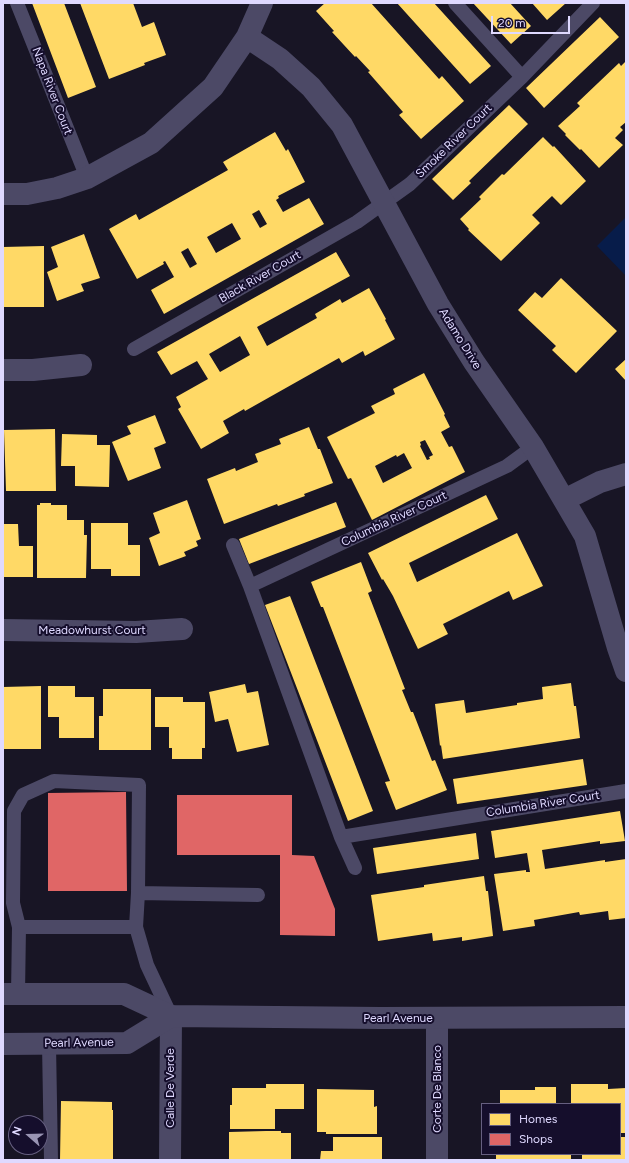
<!DOCTYPE html>
<html>
<head>
<meta charset="utf-8">
<style>
  body { margin:0 }
  #map { position:relative; width:629px; height:1163px; overflow:hidden; background:#181525; font-family:Figtree,sans-serif }
  canvas { display:block }
  .frame { position:absolute; inset:0; border:4px solid #dfd9ff; pointer-events:none }
  .legend { position:absolute; left:481px; top:1103px; width:140px; height:52px; box-sizing:border-box; background:#150e2c; border:1px solid #665f80; margin:0; padding:5px 7px; list-style:none; font-size:12px; color:#dfd9ff }
  .legend li { display:flex; align-items:center; gap:8px; height:20px }
  .legend b { width:20px; border:1px solid #665f80 }
  .north { position:absolute; left:8px; top:1115px; width:40px; height:40px; box-sizing:border-box; background:#150e2c; border:1px solid #665f80; border-radius:50%; rotate:290deg; font-size:11px; font-weight:700; line-height:16px; text-align:center; color:#dfd9ff }
  .north::after { content:''; display:block; margin:auto; width:14px; height:18px; background:#9994b3; clip-path:polygon(50% 0,100% 100%,50% 72%,0 100%) }
  .scale { position:absolute; left:491px; top:16px; width:79px; height:18px; box-sizing:border-box; border:2px solid #dfd9ff; border-top:0; padding-left:5px; font-size:12px; line-height:14px; white-space:nowrap; color:#dfd9ff; -webkit-text-stroke:3px #150e2c; paint-order:stroke }
</style>
</head>
<body>
<div id="map">
<canvas width="629" height="1163"></canvas>
<div class="frame"></div>
<ul class="legend">
<li><b style="height:11px;background:#ffd966"></b>Homes</li>
<li><b style="height:11px;background:#e06666"></b>Shops</li>
</ul>
<div class="north">N</div>
<div class="scale">20 m</div>
</div>
<script>
const g = document.querySelector('canvas').getContext('2d');
g.lineJoin = 'round';
function fill(path, color) { g.fillStyle = color; g.fill(path, 'evenodd'); }
const shape = rows => new Path2D(rows.map(r => 'M' + r).join(''));
function stroke(path, color, width, dash) { g.strokeStyle = color; g.lineWidth = width; g.lineCap = dash ? 'butt' : 'round'; g.setLineDash(dash || []); g.stroke(path); }
function label(font, color, halo, rows, align = 'center') {
  g.font = font + ' Figtree,sans-serif'; g.lineWidth = 4; g.setLineDash([]); g.textBaseline = 'middle'; g.strokeStyle = halo; g.fillStyle = color; for (const [text, x, y, turn = 0] of rows) {
    g.save(); g.translate(x, y); g.rotate((+turn || 0) * Math.PI / 180); g.textAlign = isNaN(turn) ? turn : align; if (halo) g.strokeText(text, 0, 0); g.fillText(text, 0, 0); g.restore();
  }
}
fill(shape([
  [626,217,626,276,597,246]
]), '#071c4a');
fill(shape([
  [32,3,64,3,96,87,68,98],
  [80,3,133,3,142,27,154,22,166,55,144,63,145,65,109,79],
  [325,3,371,3,439,79,442,76,464,101,421,139,399,115,403,112,368,72,370,71,356,56,355,57,332,32,334,31,316,11],
  [397,3,434,3,491,66,470,84],
  [473,3,510,3,531,26,511,44],
  [532,3,566,3,547,20],
  [600,17,619,37,544,108,526,88],
  [626,61,626,122,620,127,623,130,615,138,623,145,599,168,581,149,580,150,565,135,566,134,558,126,580,106,577,103,619,63,621,66],
  [509,105,528,124,469,181,471,183,453,200,432,179],
  [275,132,286,151,288,149,305,182,278,196,279,198,276,200,283,212,309,198,324,224,164,314,151,290,174,277,165,261,163,262,164,264,137,279,109,229,136,214,139,220,228,170,223,162],
  [259,210,267,224,260,228,252,214],
  [232,223,241,239,216,253,207,237],
  [188,248,197,264,190,268,181,252],
  [543,137,553,147,554,146,586,181,561,205,552,196,532,215,540,223,501,261,468,230,469,229,460,219,481,199,479,197,502,174,504,175],
  [84,234,100,278,81,284,84,291,57,301,47,272,58,267,51,247],
  [44,246,44,307,3,307,3,247],
  [336,252,350,276,257,327,267,346,317,318,315,314,340,299,342,303,369,288,386,319,385,320,395,339,365,356,363,351,342,363,339,358,245,411,244,409,223,421,229,433,201,449,178,409,181,407,176,397,208,379,197,361,171,375,157,352],
  [240,336,250,355,220,372,209,354],
  [561,278,617,331,576,373,552,350,556,346,518,310,535,292,542,298],
  [626,359,626,381,615,369],
  [424,373,445,414,444,415,450,427,441,432,449,447,452,446,465,472,372,520,351,478,348,479,327,437,375,413,371,406,395,394,393,389],
  [425,440,433,455,429,457,430,459,427,460,420,446,421,445,420,442],
  [404,453,412,468,383,483,375,466,396,455,397,457],
  [155,415,166,443,154,448,161,468,128,481,112,442,131,434,127,426],
  [309,427,318,449,320,449,333,483,304,494,305,496,278,506,277,504,224,524,207,479,235,468,236,471,258,462,255,454,281,444,279,439],
  [55,429,56,491,6,491,4,430],
  [62,434,97,435,97,445,110,445,109,487,75,486,75,466,61,466],
  [486,495,498,519,409,563,417,582,517,533,543,586,513,600,509,591,443,624,448,634,418,649,393,596,383,579,382,580,368,553],
  [187,500,201,539,196,541,198,546,184,552,186,556,159,566,149,538,160,533,153,513],
  [336,502,346,527,249,564,239,539],
  [40,503,51,503,51,505,67,505,67,520,84,520,84,535,87,535,86,578,37,578,37,505,40,505],
  [91,523,128,523,128,545,140,545,140,576,111,576,111,569,91,569],
  [3,524,18,524,19,546,33,546,33,577,3,577],
  [361,562,372,591,368,593,405,689,402,690,411,712,413,712,432,761,435,760,447,790,396,810,385,782,390,781,323,607,321,607,311,582],
  [290,596,373,811,348,821,265,605],
  [571,683,574,706,576,706,580,738,443,759,441,745,440,746,435,704,464,700,466,713,517,705,517,703,543,699,542,687],
  [245,684,247,693,258,691,269,745,237,752,228,719,215,722,209,692],
  [41,686,41,749,3,749,3,687],
  [48,686,75,686,75,697,94,697,94,738,59,738,59,717,48,717],
  [103,689,151,689,151,750,99,750,99,716,103,716],
  [155,697,183,697,183,702,205,702,205,748,202,748,202,759,172,759,172,748,169,748,169,727,155,727],
  [583,759,587,785,457,804,453,779],
  [620,811,625,841,600,844,600,841,542,850,545,869,605,860,605,862,626,859,626,918,609,920,608,911,580,915,579,912,534,920,535,926,503,931,494,874,526,870,526,872,530,872,527,853,495,858,491,831],
  [476,833,479,859,377,874,373,848],
  [484,876,486,891,488,891,493,936,462,941,462,937,433,941,432,933,378,941,371,895,424,887,424,885],
  [266,1084,304,1084,304,1109,275,1109,275,1129,230,1129,230,1105,232,1105,232,1088,266,1088],
  [571,1084,608,1084,608,1089,626,1088,625,1133,620,1133,620,1104,571,1104],
  [535,1087,556,1087,556,1104,500,1104,500,1090,535,1090],
  [317,1089,374,1090,374,1107,377,1106,377,1134,326,1134,326,1132,317,1132],
  [61,1101,112,1102,112,1110,113,1110,113,1160,60,1160],
  [266,1131,281,1131,281,1133,291,1133,291,1160,229,1160,229,1132],
  [333,1137,382,1137,382,1160,320,1160,321,1151,333,1151],
  [620,1137,626,1137,626,1160,582,1160,582,1154,620,1154],
  [511,1154,571,1154,571,1160,496,1160,496,1155,511,1155]
]), '#ffd966');
fill(shape([
  [126,792,127,891,48,891,48,793],
  [177,795,292,795,292,855,314,856,335,909,335,936,280,935,280,855,177,855]
]), '#e06666');
stroke(shape([
  [17,3,87,178],
  [455,3,522,77],
  [134,349,357,222,410,184,522,77,593,3],
  [233,545,250,586,341,837,355,868],
  [250,586,507,466,533,447],
  [341,837,626,791],
  [19,927,136,927],
  [18,994,19,927,13,903,14,811,23,795,54,781,139,785,138,893],
  [171,1016,147,965,136,927,138,893,258,895],
  [49,1044,51,1160]
]), '#4c4966', 14);
stroke(shape([
  [247,37,280,59,311,87,342,125,438,304,474,362,533,447,585,536,618,648,626,671],
  [3,194,27,194,57,188,87,178,151,143,213,87,247,37,262,3],
  [3,370,33,370,81,365],
  [564,500,600,482,626,474],
  [3,630,136,632,182,629],
  [170,1160,171,1016],
  [437,1160,437,1018]
]), '#4c4966', 22);
stroke(shape([
  [3,994,124,994,171,1016,381,1018,626,1017],
  [3,1044,127,1043,171,1016]
]), '#4c4966', 22);
label('12px', '#dfd9ff', '#150e2c', [
  ["Napa River Court",52,91,69],
  ["Smoke River Court",454,141,-44],
  ["Black River Court",260,277,-30],
  ["Adamo Drive",460,339,58],
  ["Columbia River Court",394,519,-25],
  ["Meadowhurst Court",92,630],
  ["Columbia River Court",543,804,-9],
  ["Pearl Avenue",398,1018],
  ["Pearl Avenue",79,1043,-1],
  ["Calle De Verde",170,1088,-90],
  ["Corte De Blanco",437,1089,-90]
]);
</script>
</body>
</html>
